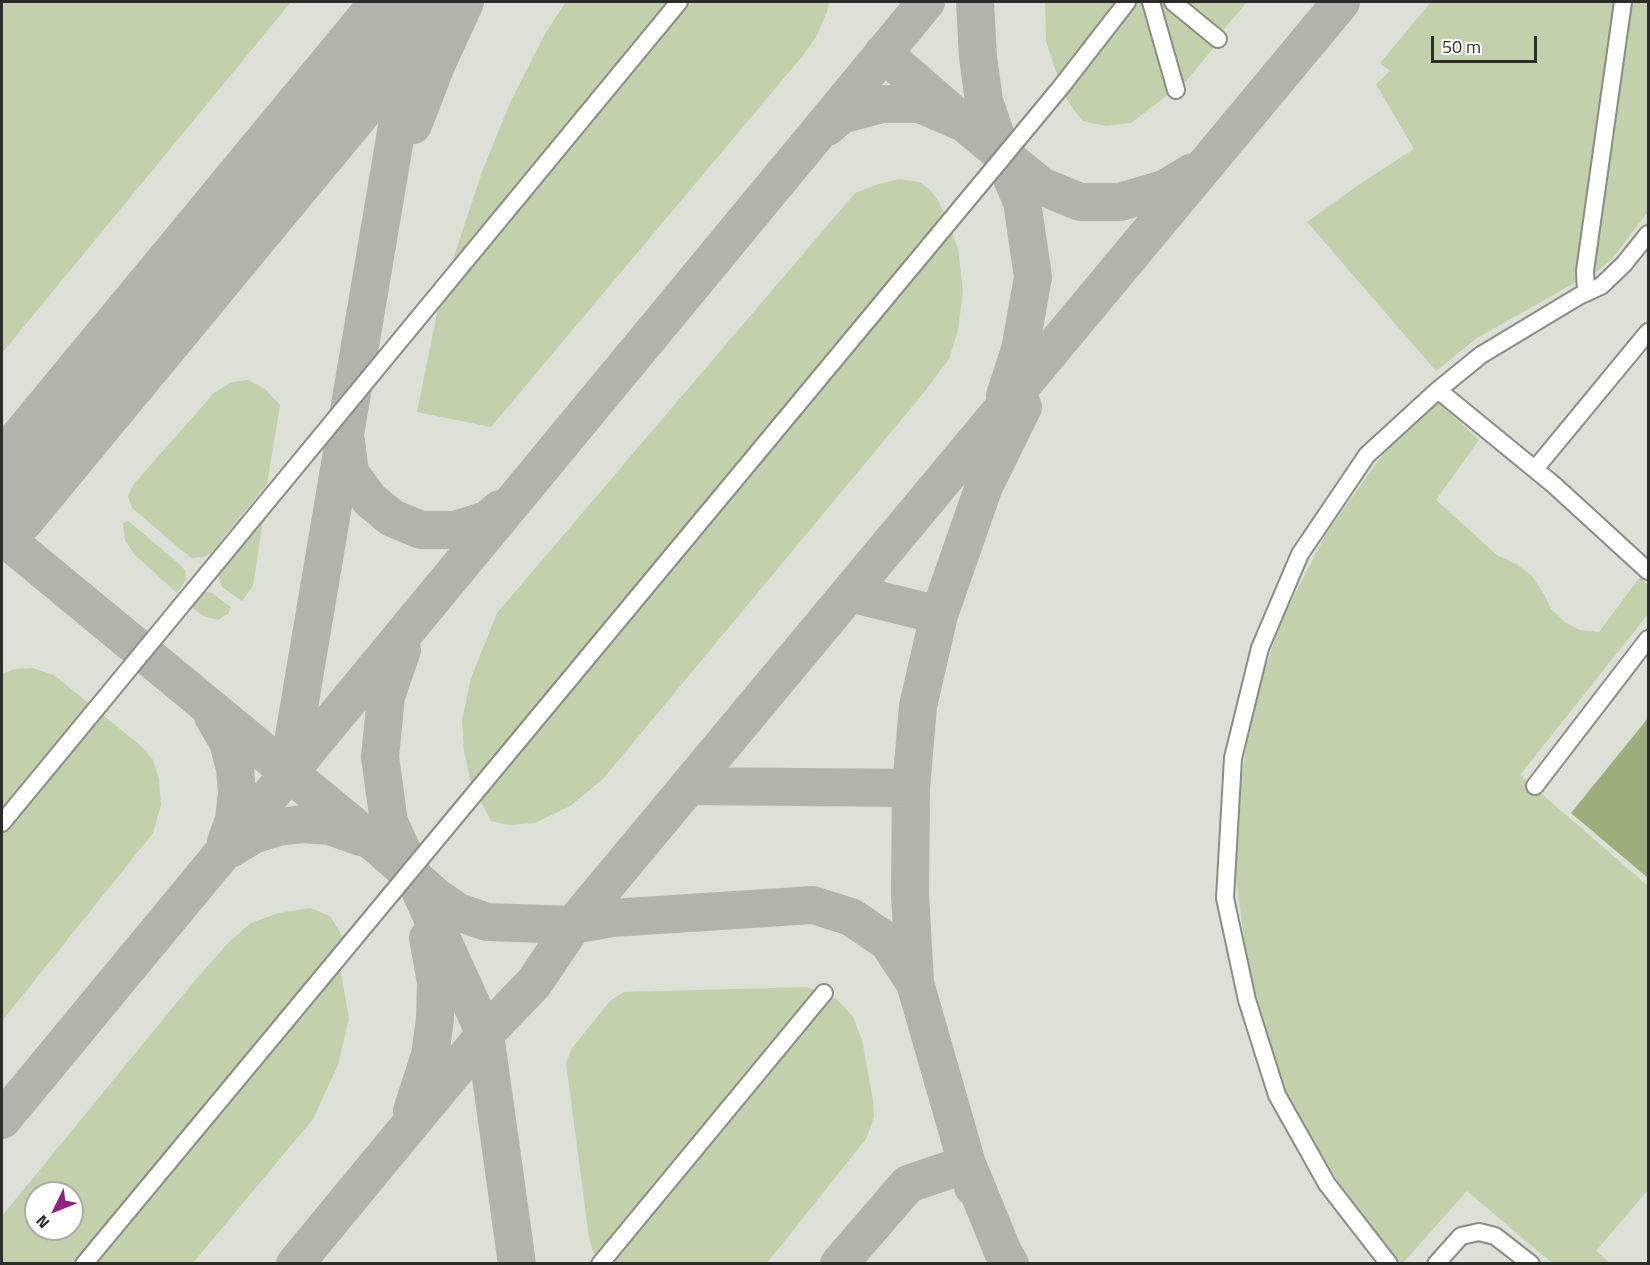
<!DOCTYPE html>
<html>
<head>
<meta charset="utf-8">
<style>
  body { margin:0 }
  #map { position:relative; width:1650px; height:1265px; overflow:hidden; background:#dce0d6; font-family:"Titillium Web",sans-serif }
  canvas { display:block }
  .frame { position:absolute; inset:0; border:3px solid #2c2d29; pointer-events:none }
  .north { position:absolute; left:24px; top:1181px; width:60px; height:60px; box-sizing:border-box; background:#fff; border:2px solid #ababa9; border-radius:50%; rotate:227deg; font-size:16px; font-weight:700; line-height:24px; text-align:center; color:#2c2d29 }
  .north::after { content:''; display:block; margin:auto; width:21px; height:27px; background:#912182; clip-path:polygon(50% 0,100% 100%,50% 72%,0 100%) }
  .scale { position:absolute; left:1431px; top:36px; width:106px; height:27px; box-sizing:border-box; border:3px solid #2c2d29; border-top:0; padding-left:8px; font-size:18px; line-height:21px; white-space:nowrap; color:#2c2d29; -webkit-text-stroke:4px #fff; paint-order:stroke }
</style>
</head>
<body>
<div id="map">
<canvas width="1650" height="1265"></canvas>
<div class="frame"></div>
<div class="north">N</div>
<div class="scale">50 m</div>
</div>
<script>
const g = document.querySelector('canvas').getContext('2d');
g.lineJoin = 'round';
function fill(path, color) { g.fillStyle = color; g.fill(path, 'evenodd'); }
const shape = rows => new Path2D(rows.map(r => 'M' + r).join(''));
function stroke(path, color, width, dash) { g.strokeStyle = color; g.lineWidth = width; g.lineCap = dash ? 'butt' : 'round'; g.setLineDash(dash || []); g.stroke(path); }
fill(shape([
  [2,2,291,2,2,353],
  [566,2,829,2,827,12,815,39,800,59,491,427,417,412,440,299,482,172,510,103,546,32],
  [1045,2,1119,2,1058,78,1046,41],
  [1132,2,1145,2,1169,94,1131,123,1106,126,1083,121,1073,109,1064,94],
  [1157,2,1166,2,1217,44,1180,88],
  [1178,2,1247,2,1219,35],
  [1431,2,1617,2,1578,281,1477,338,1436,371,1307,222,1360,184,1414,149,1376,84,1390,71,1380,63],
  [1628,2,1648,2,1648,212,1611,260,1595,273,1588,271],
  [900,179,919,182,929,189,937,199,947,218,471,783,464,751,462,720,471,678,497,613,855,193,879,184],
  [950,228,958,248,963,291,958,330,949,359,921,396,603,779,570,806,535,823,510,825,491,821,478,796],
  [248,380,265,389,280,405,267,484,211,553,204,557,191,558,132,508,128,496,133,485,214,393,232,382],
  [1435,399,1479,440,1436,500,1497,555,1516,564,1531,575,1544,594,1551,609,1566,623,1580,630,1599,632,1640,577,1648,586,1648,614,1520,775,1648,886,1648,1190,1596,1251,1610,1263,1552,1263,1467,1191,1402,1264,1346,1195,1288,1099,1249,976,1235,870,1240,787,1251,713,1280,623,1327,532,1383,454],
  [264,514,253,586,242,601,222,587,219,578,220,567],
  [128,521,177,562,185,570,186,580,177,593,134,554,125,540,123,523],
  [202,591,212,593,231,607,228,614,218,620,203,616,188,604],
  [32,668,54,675,142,747,153,760,159,780,161,805,153,833,2,1021,2,674,14,669],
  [310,908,330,916,346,942,77,1263,2,1264,2,1216,192,984,228,943,251,923,279,913],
  [36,1193,72,1193,72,1229,36,1229],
  [339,962,349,1018,338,1065,313,1119,193,1263,89,1264],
  [807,987,837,999,853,1017,862,1040,873,1100,874,1117,866,1139,767,1263,599,1263,593,1252,589,1237,566,1063,572,1048,611,1000,624,992]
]), '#c2d0ab');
fill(shape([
  [1648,718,1648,878,1571,813]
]), '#9cae7b');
stroke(shape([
  [975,2,978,57,984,101,1003,157,1022,202,1033,277,1020,350,1005,396],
  [883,53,950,111],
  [413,125,437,63,465,2],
  [827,127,841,115,882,104,920,104,964,123,1041,186,1080,202,1120,202,1164,189,1193,172],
  [346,441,350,473,370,500,392,518,421,530,455,530,487,520,500,509],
  [2,536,378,846,435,896,458,912,487,922,573,925,612,918,813,905,851,917,888,942,915,983],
  [850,593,939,615],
  [402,650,386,696,380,757,389,822,485,1034,517,1264],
  [213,716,228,742,235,768,237,794,234,820,226,842],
  [288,772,418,2],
  [689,786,911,788],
  [230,849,253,835,278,827,304,824,330,826,361,837],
  [412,1111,430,1055,435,1019,436,982,428,938],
  [2,1120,926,2],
  [295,1264,485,1034,534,983,573,925,1341,2],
  [839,1264,908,1184,967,1164,973,1187],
  [1010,1264,1003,1252,967,1164,915,983,910,894,911,788,918,706,939,615,984,486,1023,407]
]), '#b0b4ab', 38);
stroke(shape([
  [2,503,416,2]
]), '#b0b4ab', 96);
const minor = shape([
  [1151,2,1176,90],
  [1173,2,1218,39],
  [1648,234,1624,264,1601,286,1579,296,1481,355,1438,390,1554,485,1648,571],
  [1586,293,1585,271,1623,2],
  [1535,469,1648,332],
  [1535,786,1648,639],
  [2,823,679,2],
  [84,1264,1003,157,1061,87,1127,2],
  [600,1264,824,993],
  [1389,1264,1327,1184,1277,1095,1247,1000,1225,898,1233,758,1260,648,1300,554,1367,455,1438,390],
  [1436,1264,1461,1236,1479,1232,1495,1236,1531,1264]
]);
stroke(minor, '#8a8d84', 20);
stroke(minor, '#fff', 16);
</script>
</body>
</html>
